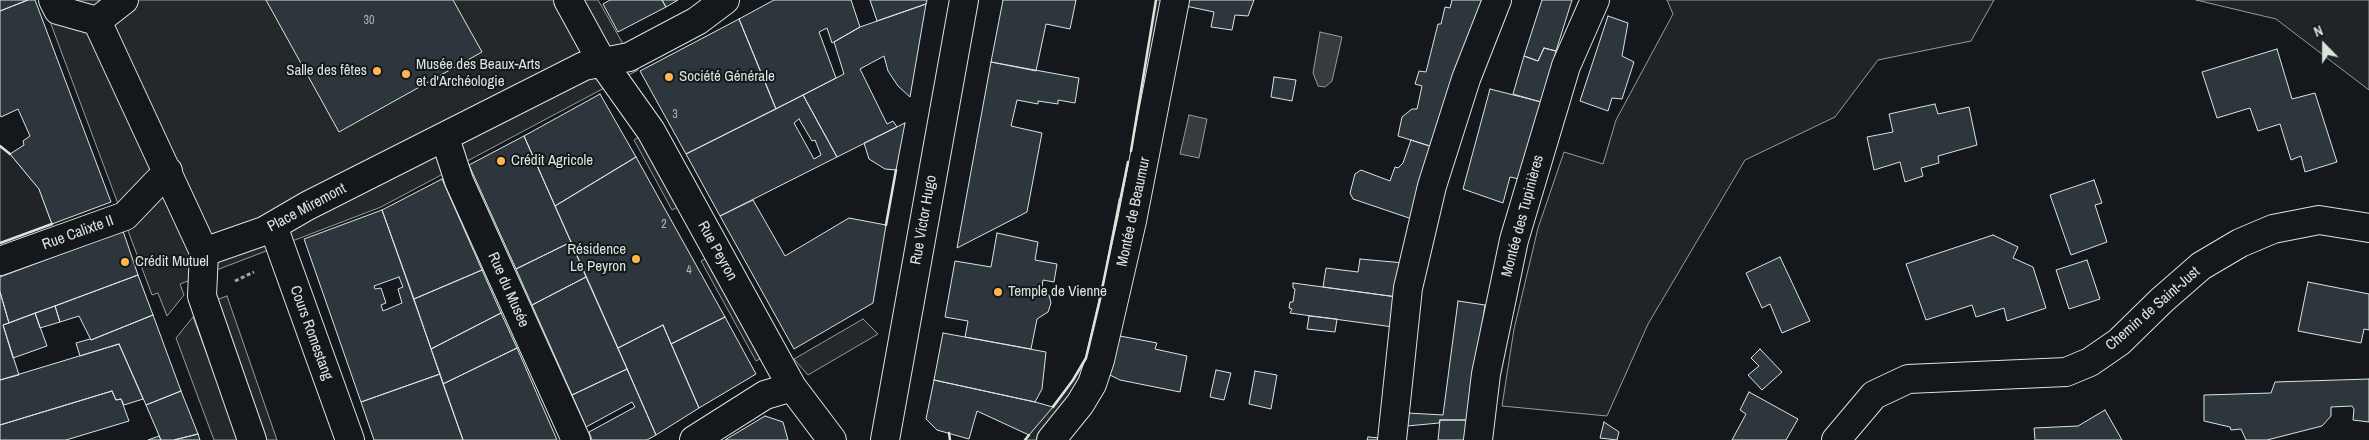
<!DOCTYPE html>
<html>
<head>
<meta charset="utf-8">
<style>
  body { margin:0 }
  #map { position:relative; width:2369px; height:440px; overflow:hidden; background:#14181c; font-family:"Archivo Narrow",sans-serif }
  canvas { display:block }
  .north { position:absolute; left:2299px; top:20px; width:50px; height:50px; -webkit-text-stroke:4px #14181c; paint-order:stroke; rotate:338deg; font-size:14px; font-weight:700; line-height:20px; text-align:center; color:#d8e6dc }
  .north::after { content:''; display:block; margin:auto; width:18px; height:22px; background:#d8e6dc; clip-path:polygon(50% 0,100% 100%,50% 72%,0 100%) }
</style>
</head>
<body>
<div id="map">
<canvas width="2369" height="440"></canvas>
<div class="north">N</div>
</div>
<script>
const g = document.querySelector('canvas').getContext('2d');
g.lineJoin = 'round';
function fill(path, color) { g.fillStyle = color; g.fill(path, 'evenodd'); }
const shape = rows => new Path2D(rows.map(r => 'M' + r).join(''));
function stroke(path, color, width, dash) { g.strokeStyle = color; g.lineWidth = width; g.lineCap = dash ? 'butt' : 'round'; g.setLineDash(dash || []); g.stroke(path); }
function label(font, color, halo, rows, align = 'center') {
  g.font = font + ' "Archivo Narrow",sans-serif'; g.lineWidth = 4; g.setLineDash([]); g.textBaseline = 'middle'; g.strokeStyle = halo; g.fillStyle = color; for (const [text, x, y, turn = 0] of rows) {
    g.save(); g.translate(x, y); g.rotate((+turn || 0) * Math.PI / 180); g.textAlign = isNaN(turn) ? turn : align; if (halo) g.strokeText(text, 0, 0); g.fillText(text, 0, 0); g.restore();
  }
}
const green = shape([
  [1667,0,1994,0,1971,41,1878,60,1835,117,1745,160,1648,324,1607,416,1502,406,1514,329,1538,228,1564,152,1603,164,1616,120,1673,14,1667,0],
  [2196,0,2369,0,2369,90,2276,19,2196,0],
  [0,146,10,154,39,189,52,224,0,243,0,146]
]);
fill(green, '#202428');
stroke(green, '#939e99', 1);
const parking = shape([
  [42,0,598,0,638,70,381,207,180,284,184,295,167,316,158,293,152,295,42,0],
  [1156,0,1167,0,1144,134,1134,131,1156,0],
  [644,134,682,205,672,210,634,140,644,134],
  [1119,199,1129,201,1094,361,1038,440,1025,440,1073,380,1086,358,1099,304,1119,199],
  [711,256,765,356,756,361,701,261,711,256],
  [227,296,277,440,265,440,216,300,227,296],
  [193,317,239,440,214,440,176,338,193,317],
  [863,319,878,334,808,375,794,359,863,319]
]);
fill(parking, '#24282b');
stroke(parking, '#939e99', 1);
const water = shape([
  [1320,32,1342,37,1332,81,1325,87,1318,86,1313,73,1320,32],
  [1189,115,1207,119,1199,158,1180,154,1189,115]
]);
fill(water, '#363b3e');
stroke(water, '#939e99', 1);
const building = shape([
  [0,0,28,0,0,11,0,0],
  [28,0,35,0,111,202,52,224,39,189,10,154,24,145,23,141,30,136,18,109,1,117,0,115,0,11,28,0],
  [266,0,453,0,482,52,339,132,266,0],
  [610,0,662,0,666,7,618,32,603,4,610,0],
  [662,0,678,0,666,7,662,0],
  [774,0,851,0,860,27,832,43,827,28,819,32,836,78,776,109,739,19,774,0],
  [870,0,927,0,926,4,877,21,870,0],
  [1003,0,1076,0,1070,29,1046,24,1036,71,991,62,1003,0],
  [1182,0,1254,0,1248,16,1235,15,1232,30,1211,27,1214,12,1181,5,1182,0],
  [1452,0,1489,0,1436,148,1398,136,1402,117,1412,109,1417,109,1422,86,1415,84,1419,71,1426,72,1438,24,1441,24,1445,7,1450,8,1452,0],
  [1542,0,1572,0,1556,51,1544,48,1538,61,1524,56,1542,0],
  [926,4,910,97,898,86,888,71,884,56,860,69,887,124,893,121,897,127,837,157,803,95,844,74,834,42,860,27,926,4],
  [1608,16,1628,23,1622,56,1634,62,1622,99,1612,98,1608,111,1580,101,1608,16],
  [739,19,776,109,686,154,640,71,739,19],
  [1544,48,1556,51,1541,102,1513,94,1524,56,1538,61,1544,48],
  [2277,49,2292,99,2315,93,2337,162,2305,172,2301,156,2291,160,2280,124,2258,131,2250,108,2217,118,2202,72,2277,49],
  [991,62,1079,78,1075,103,1058,100,1058,104,1038,101,1038,104,1017,100,1011,126,1042,133,1027,212,957,248,991,62],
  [1274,77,1296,80,1292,101,1271,97,1274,77],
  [1490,89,1541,102,1519,179,1510,177,1503,203,1463,189,1490,89],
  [600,94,636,157,555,206,524,136,600,94],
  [803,95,837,157,720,216,686,154,803,95],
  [799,119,812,141,815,140,821,155,814,159,794,123,799,119],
  [1935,104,1938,114,1969,107,1977,145,1938,156,1939,163,1921,168,1923,176,1905,182,1900,162,1874,170,1867,137,1893,132,1889,114,1935,104],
  [905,123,896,170,885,169,869,159,864,143,905,123],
  [524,136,571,242,516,269,469,165,524,136],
  [1411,140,1436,148,1412,219,1353,199,1350,193,1355,174,1361,170,1390,181,1395,167,1398,168,1403,163,1411,140],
  [636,157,725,317,671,344,663,325,618,348,555,206,636,157],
  [442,179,482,270,414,299,382,210,442,179],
  [2094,180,2102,203,2095,205,2107,242,2071,255,2050,195,2094,180],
  [753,200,785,256,849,218,886,225,873,303,794,349,720,216,753,200],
  [382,210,440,374,361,402,304,239,382,210],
  [399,277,403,287,398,289,402,303,383,311,381,305,386,303,381,288,375,289,374,286,399,277],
  [123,231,138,275,9,323,0,292,0,277,123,231],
  [997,233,1038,242,1035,260,1057,264,1054,282,1043,280,1042,287,1049,295,1051,303,1048,312,1037,319,1031,349,965,337,968,321,945,317,955,261,991,267,997,233],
  [1993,235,2018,247,2013,258,2033,267,2046,308,2007,321,2004,308,1976,317,1972,305,1926,320,1906,264,1993,235],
  [571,242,586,277,532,305,516,269,571,242],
  [1780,257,1810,321,1782,333,1770,304,1762,308,1746,273,1780,257],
  [1360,259,1404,263,1397,297,1323,287,1326,268,1358,272,1360,259],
  [2087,260,2100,299,2069,309,2056,270,2087,260],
  [482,270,501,313,431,349,414,299,482,270],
  [138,275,153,315,91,340,79,316,60,322,55,306,138,275],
  [586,277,627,369,572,395,532,305,586,277],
  [2308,282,2369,294,2369,330,2364,329,2361,343,2298,331,2308,282],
  [1293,283,1397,297,1393,327,1290,313,1292,309,1289,308,1290,302,1293,302,1295,289,1293,288,1293,283],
  [0,292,9,323,3,325,19,375,0,380,0,292],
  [1458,301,1485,305,1468,420,1440,420,1439,423,1407,426,1408,413,1443,415,1458,301],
  [55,306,60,322,40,328,35,313,55,306],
  [35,313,47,346,13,358,3,325,35,313],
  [501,313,517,348,443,384,431,349,501,313],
  [153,315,181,391,146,405,119,344,80,356,76,343,90,339,91,340,153,315],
  [1309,316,1337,319,1335,332,1307,329,1309,316],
  [725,317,756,374,699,408,671,344,725,317],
  [663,325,699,408,656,435,618,348,663,325],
  [943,333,1046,352,1042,389,1035,402,934,380,943,333],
  [1120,336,1157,343,1155,349,1187,356,1180,392,1120,380,1104,372,1120,336],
  [119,344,143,399,124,405,121,399,116,400,112,391,0,425,0,380,119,344],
  [517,348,557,440,463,440,443,384,517,348],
  [1760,349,1782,372,1762,390,1748,375,1759,366,1751,358,1760,349],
  [627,369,656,435,647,440,592,440,589,432,635,407,632,402,586,427,572,395,627,369],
  [1216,370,1231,373,1224,400,1210,397,1216,370],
  [1255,371,1277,375,1271,409,1249,404,1255,371],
  [440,374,463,440,374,440,361,402,440,374],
  [2369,379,2369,422,2353,420,2354,409,2352,406,2331,407,2331,416,2322,426,2267,440,2246,440,2241,429,2231,430,2230,427,2204,421,2204,395,2271,393,2275,382,2369,379],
  [934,380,1035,402,1053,407,1029,435,977,411,969,439,937,430,926,419,934,380],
  [112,391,116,400,121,399,129,421,66,440,0,440,0,425,112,391],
  [181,391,198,434,174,440,161,440,146,405,181,391],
  [1749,392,1798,419,1786,440,1732,440,1746,414,1740,410,1749,392],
  [2105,410,2122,440,2035,440,2034,428,2078,426,2105,410],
  [765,416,783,422,788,440,725,440,765,416],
  [1440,420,1468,420,1467,440,1438,440,1440,420],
  [1604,422,1619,432,1617,440,1600,438,1604,422],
  [198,434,200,440,174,440,198,434],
  [159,436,161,440,148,440,159,436],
  [1368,437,1382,438,1382,440,1367,440,1368,437]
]);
fill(building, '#2c363c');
stroke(building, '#d8e6dc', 1);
const minor = shape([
  [53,0,58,10,97,21],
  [568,0,602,62,651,131,792,387,832,440],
  [97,21,204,252,202,296,252,440],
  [97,21,124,0],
  [445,138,459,181,576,440],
  [273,226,350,440],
  [204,252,264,231,307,206,584,66,629,57,697,21,725,0],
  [0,261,125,216,168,171],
  [694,440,765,395,792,387],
  [1051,440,1080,404,1092,384,1100,360,1132,221,1175,0],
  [1392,440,1408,288,1432,186,1466,79,1497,0],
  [1478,440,1486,374,1514,240,1566,66,1595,0],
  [1836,440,1874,395,1908,379,2066,372,2090,362,2119,342,2162,300,2201,266,2240,243,2273,229,2319,220,2369,228]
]);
const major = shape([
  [885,440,964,0]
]);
stroke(minor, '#d8e6dc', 30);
stroke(major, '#d8e6dc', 30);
stroke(shape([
  [235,281,254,272]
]), '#9da8a2', 3, [4, 2.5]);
stroke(minor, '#14181c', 28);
stroke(major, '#14181c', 28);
stroke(shape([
  [0,146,10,154],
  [1131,151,1156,0],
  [886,225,896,170],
  [0,243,52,224],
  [1053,407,1073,380,1086,358,1099,304,1128,162],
  [949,433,950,440],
  [1025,440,1029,435]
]), '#d8e6dc', 2.5);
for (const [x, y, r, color] of [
  [377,71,5,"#ffb74d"],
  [406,74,5,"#ffb74d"],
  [669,77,5,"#ffb74d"],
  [501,161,5,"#ffb74d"],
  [636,259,5,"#ffb74d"],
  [125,262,5,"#ffb74d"],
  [998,292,5,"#ffb74d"]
]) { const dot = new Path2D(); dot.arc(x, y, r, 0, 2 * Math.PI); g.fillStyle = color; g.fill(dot); stroke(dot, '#14181c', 2); }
label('12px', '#adbab4', null, [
  ["30",369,21],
  ["3",675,115],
  ["2",664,225],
  ["4",689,271]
]);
label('15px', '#d8e6dc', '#14181c', [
  ["Musée des Beaux-Arts",416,65],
  ["et d'Archéologie",416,82],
  ["Salle des fêtes",367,71,"right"],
  ["Société Générale",679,77],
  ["Crédit Agricole",511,161],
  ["Résidence",626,250,"right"],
  ["Le Peyron",626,267,"right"],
  ["Crédit Mutuel",135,262],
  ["Temple de Vienne",1008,292]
], 'left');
label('15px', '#d8e6dc', '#14181c', [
  ["Place Miremont",307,208,-28],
  ["Montée de Beaumur",1134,212,-78],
  ["Montée des Tupinières",1523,216,-75],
  ["Rue Victor Hugo",924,220,-80],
  ["Rue Calixte II",78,233,-20],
  ["Rue Peyron",717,251,61],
  ["Rue du Musée",508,290,66],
  ["Chemin de Saint-Just",2153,309,-41],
  ["Cours Romestang",311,333,70]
]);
</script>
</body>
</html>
